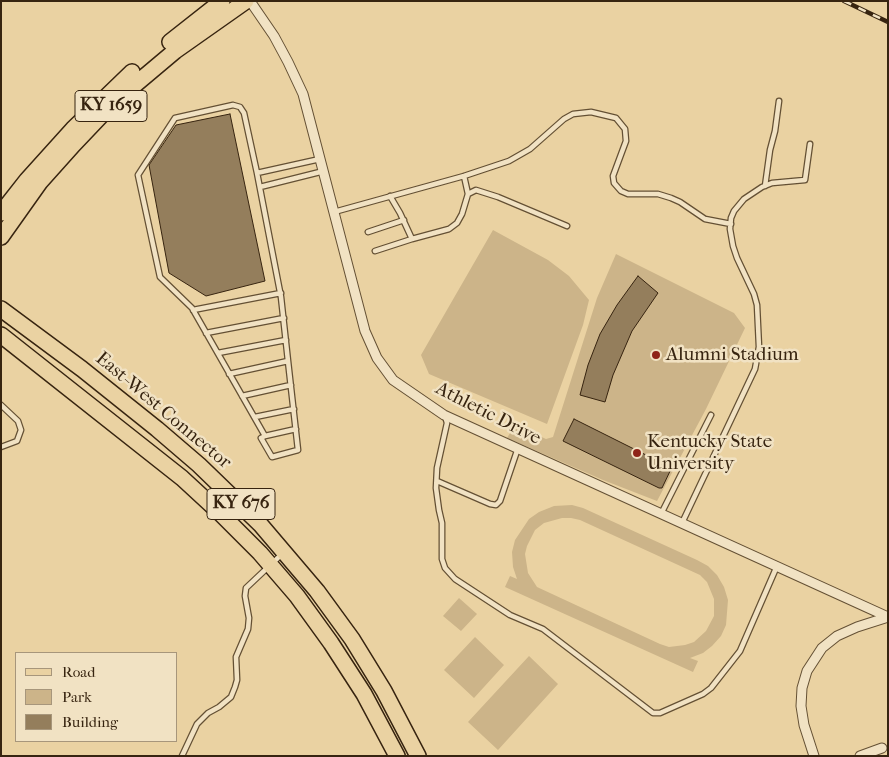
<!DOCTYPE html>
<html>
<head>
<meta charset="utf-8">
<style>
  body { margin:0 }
  #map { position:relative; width:889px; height:757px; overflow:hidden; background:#ead2a2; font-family:"IM FELL French Canon",serif }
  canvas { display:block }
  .frame { position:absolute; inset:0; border:2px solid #372410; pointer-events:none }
  .legend { position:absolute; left:15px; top:652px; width:162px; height:90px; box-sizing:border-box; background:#f1e2c3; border:1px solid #a7967b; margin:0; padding:6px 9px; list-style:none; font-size:15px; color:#372410 }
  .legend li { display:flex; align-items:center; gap:10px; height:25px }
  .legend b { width:25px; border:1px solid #a7967b }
</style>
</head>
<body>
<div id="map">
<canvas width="889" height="757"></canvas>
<div class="frame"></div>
<ul class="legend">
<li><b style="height:6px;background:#ead2a2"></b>Road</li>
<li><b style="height:14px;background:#ccb489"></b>Park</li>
<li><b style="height:14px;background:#947e5c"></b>Building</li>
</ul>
</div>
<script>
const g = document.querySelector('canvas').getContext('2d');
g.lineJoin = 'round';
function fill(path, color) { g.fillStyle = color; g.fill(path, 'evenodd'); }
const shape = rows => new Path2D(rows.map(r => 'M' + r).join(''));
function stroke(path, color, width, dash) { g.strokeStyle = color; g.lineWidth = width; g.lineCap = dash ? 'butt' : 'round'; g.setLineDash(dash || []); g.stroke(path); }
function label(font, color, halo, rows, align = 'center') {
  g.font = font + ' "IM FELL French Canon",serif'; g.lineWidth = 5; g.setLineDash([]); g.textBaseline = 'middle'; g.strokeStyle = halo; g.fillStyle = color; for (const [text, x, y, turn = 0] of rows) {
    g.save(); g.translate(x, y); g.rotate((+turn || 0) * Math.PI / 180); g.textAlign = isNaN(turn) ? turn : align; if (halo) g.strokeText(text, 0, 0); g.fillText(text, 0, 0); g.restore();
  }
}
fill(shape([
  [493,230,548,260,569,276,589,300,583,325,547,424,429,374,421,355],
  [616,254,734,313,745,328,706,409,657,501,603,480,507,438,515,425,546,439,553,437,597,298],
  [572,505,583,508,697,560,708,566,717,575,724,587,728,600,726,625,721,636,712,646,703,653,690,658,698,661,693,672,505,587,510,576,517,579,513,567,512,552,515,540,529,519,539,512,554,506],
  [562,518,571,518,580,520,700,575,707,582,714,599,714,616,706,631,694,642,685,645,669,647,660,644,537,587,528,573,525,554,527,546,535,530,544,523],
  [459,598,477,614,461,631,443,616],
  [475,637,504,665,474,698,444,670],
  [529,656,558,684,498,750,468,722]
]), '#ccb489');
const building = shape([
  [230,114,265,281,206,296,169,273,149,165,176,125,230,114],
  [638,276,658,293,632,331,613,375,605,402,580,395,588,365,600,334,617,305,638,276],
  [574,419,654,459,656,456,661,458,660,461,672,467,662,488,659,488,563,441,574,419]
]);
fill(building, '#947e5c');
stroke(building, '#372410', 1);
const service = shape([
  [233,105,240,107,244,113,257,173,281,297,288,361,298,450,272,457,261,438,265,436,192,308,160,277,138,175,175,118,233,105],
  [257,173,320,159],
  [765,186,770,150,775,131,779,101],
  [260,187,324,171],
  [468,194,476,190,498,197,567,226],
  [390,196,400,213,412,239,449,229,457,223,462,214,468,194,464,176],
  [334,212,464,176,509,161,530,149,564,119,573,114,591,112,616,118,625,129,626,141,613,176,614,183,621,191,628,194,658,194,671,198,680,202,705,219,731,224],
  [368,232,404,220],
  [375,251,412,239],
  [193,310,281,293],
  [206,333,284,318],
  [218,353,286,340],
  [229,374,288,361],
  [242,396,291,385],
  [1,405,18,421,21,430,17,441,1,447],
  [445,416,447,423,437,468,436,488,439,510,442,523,442,559,445,568,455,579,510,615,543,629,653,713,660,713,703,694,711,688,740,651,777,566],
  [255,417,294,409],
  [265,436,296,429],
  [437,481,490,504,496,505,500,501,518,448],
  [661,514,711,415],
  [682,523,755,369,759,347,757,305,754,294,737,258,733,246,730,229,731,218,734,211,744,199,762,187,772,183,805,180,810,144],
  [182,756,197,724,208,713,219,707,231,697,235,687,237,680,236,657,248,629,249,618,245,596,246,588,282,554]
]);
const minor = shape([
  [250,1,274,36,288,62,303,94,365,331,377,358,393,380,444,415,888,617],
  [814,756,804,725,801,706,802,688,807,671,822,648,837,636,857,627,888,617],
  [860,756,882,748]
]);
const primary = shape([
  [170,42,222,1],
  [1,213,27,180,73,129,132,72],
  [1,237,40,182,74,144,112,104,175,51,246,1],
  [1,309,82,369,157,429,199,465,260,524,317,591,352,639,384,691,418,756],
  [1,335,182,478,221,514,260,553,297,596,331,643,364,694,397,756]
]);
stroke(service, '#645034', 7);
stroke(minor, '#645034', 11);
stroke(primary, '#372410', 18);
stroke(service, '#f1e2c3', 4.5);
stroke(minor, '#f1e2c3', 9);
stroke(primary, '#ead2a2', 15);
const rail = shape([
  [844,1,888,22]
]);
stroke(rail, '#372410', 4.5);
stroke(rail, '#f1e2c3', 2.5, [8]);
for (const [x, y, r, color] of [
  [656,355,5,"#8f2418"],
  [637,453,5,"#8f2418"]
]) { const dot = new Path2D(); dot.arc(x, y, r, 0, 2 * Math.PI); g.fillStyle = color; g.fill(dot); stroke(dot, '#f1e2c3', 2); }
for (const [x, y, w] of [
  [111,106,72],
  [241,504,68]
]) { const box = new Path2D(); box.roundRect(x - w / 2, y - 15.5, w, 31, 4); g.fillStyle = '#f1e2c3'; g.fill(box); stroke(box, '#372410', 1); }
label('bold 18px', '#372410', null, [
  ["KY 1659",111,106],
  ["KY 676",241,504]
]);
label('19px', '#372410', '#f1e2c3', [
  ["Alumni Stadium",666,355],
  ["Kentucky State",647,442],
  ["University",647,464]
], 'left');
label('19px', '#372410', '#f1e2c3', [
  ["East-West Connector",163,411,40],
  ["Athletic Drive",488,414,27]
]);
</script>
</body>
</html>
